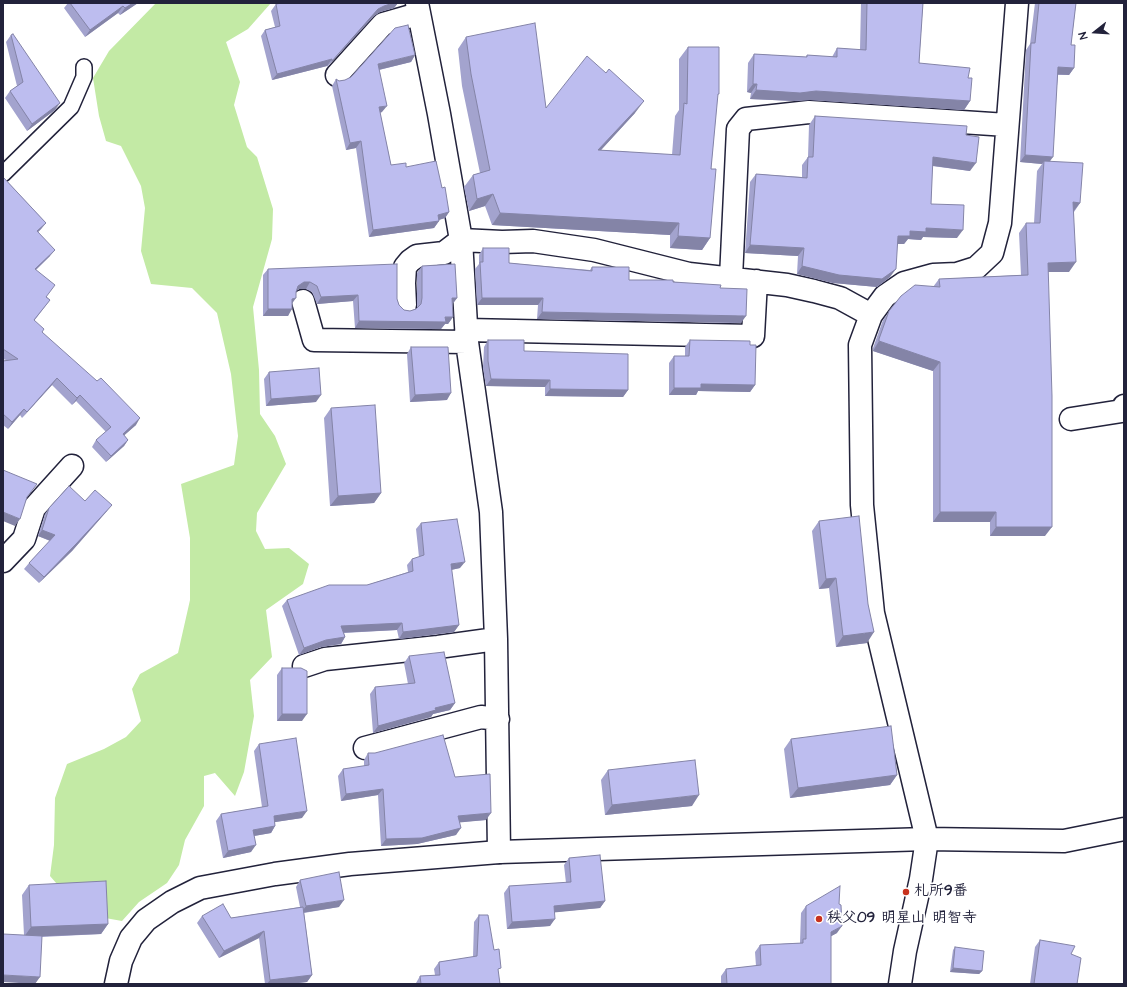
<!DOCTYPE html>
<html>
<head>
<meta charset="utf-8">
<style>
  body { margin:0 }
  #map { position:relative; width:1127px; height:987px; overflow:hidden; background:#fff; font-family:"Architects Daughter",sans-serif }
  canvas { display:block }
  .frame { position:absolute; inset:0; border:4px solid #22223b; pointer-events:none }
  .north { position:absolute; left:1075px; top:12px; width:40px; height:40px; -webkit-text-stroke:3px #fff; paint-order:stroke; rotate:253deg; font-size:11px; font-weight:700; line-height:16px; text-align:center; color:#22223b }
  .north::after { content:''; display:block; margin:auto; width:14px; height:18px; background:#22223b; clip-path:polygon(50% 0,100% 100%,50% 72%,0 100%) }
</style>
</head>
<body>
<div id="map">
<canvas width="1127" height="987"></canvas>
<div class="frame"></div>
<div class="north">N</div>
</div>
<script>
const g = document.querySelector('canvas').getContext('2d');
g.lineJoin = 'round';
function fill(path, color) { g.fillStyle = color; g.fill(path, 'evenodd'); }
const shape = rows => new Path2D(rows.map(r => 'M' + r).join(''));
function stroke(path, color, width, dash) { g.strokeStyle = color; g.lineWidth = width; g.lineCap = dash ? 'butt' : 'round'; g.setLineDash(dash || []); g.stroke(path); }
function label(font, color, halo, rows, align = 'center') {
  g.font = font + ' "Architects Daughter","Klee One",sans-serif'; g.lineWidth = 3.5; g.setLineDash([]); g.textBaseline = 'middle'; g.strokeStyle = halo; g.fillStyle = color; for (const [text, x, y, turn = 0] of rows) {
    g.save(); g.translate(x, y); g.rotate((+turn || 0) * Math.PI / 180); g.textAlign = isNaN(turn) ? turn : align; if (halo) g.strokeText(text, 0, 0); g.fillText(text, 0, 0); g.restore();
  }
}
fill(shape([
  [156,3,271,3,248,29,226,42,240,82,234,105,247,147,257,157,273,209,272,239,253,307,259,370,260,414,275,436,286,464,257,513,256,531,265,549,289,548,309,564,303,584,266,610,272,657,250,680,254,716,244,772,235,796,215,773,204,776,204,806,185,840,179,865,167,883,139,902,122,921,83,914,50,876,54,845,55,798,67,764,104,749,126,737,141,721,132,689,140,674,178,653,190,600,190,538,181,484,234,465,238,436,231,374,217,313,192,288,151,284,141,251,145,208,141,186,121,146,106,141,99,116,93,78,109,51]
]), '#c3eaa5');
const service = shape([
  [3,174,71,107,84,77,84,67]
]);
const minor = shape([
  [417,3,439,114,461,240,467,342,491,512,496,639,499,852],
  [337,75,383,24,418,14],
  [731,278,738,129,746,119,809,112,1007,125],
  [303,301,314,340,467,342],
  [405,305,404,283,405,267,410,261,417,256,444,253,461,240,502,242,533,241,594,250,689,274,787,285,814,291,840,298,871,315],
  [467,330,753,336,756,281],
  [1071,419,1122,411,1124,406],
  [3,561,24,539,34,508,72,466],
  [304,666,325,659,438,647,496,639],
  [365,748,481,717,498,719],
  [927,839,1064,841,1124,829],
  [900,984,905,951,921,879,927,839,873,613,862,505,860,345,871,315,885,296,904,283,933,275,957,274,976,268,992,253,1000,223,1017,3]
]);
const tertiary = shape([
  [116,984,121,961,131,938,146,920,172,902,200,888,275,874,350,864,499,852,927,839]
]);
stroke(service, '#22223b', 18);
stroke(minor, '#22223b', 25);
stroke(tertiary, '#22223b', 25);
stroke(service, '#fff', 15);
stroke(minor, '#fff', 22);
stroke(tertiary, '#fff', 22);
fill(shape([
  [68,3,138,3,120,15,118,13,85,37,64,8],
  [282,3,398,3,394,8,380,12,374,16,327,67,327,66,272,80,261,36,265,30,275,27,271,11,276,4],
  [861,3,923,3,919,63,968,78,970,101,964,110,810,100,794,101,750,99,751,93,747,92,748,63,754,54,806,57,807,55,832,57,837,48,860,50],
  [1035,3,1076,3,1071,45,1074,68,1069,75,1058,75,1050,162,1080,203,1074,212,1069,272,1048,272,1045,536,990,536,990,522,933,522,933,371,873,351,873,348,883,320,901,296,933,287,939,279,1021,275,1019,233,1026,223,1034,223,1037,171,1042,164,1020,162,1026,50,1030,44],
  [11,35,55,110,27,131,5,98,10,91,17,86,6,42],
  [466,37,546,108,606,73,609,69,635,113,601,150,672,155,675,116,679,110,679,59,688,47,717,96,711,169,710,238,702,250,670,248,670,235,492,225,485,206,469,211,464,187,473,175,480,173,462,86,458,49],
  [415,55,411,62,379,70,382,112,380,113,391,165,406,167,442,188,449,212,445,218,438,220,439,221,434,228,369,237,356,148,346,150,332,86,336,79,339,81,345,80],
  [815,116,966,135,970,171,932,166,931,204,957,238,923,237,921,240,908,239,904,244,897,244,890,277,877,287,833,283,797,274,798,256,745,253,750,182,756,174,802,177,802,165,808,157,809,125],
  [3,177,46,223,41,229,38,232,50,256,36,270,47,297,50,300,34,321,42,332,136,425,124,435,128,440,124,446,106,462,92,447,96,440,106,432,76,401,72,405,52,385,22,418,20,415,8,429,3,425,3,361,6,360,3,359],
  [483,248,509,263,590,270,592,267,629,280,673,282,720,288,741,323,537,319,538,305,477,305,475,269,479,264,479,255],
  [422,266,457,298,452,304,453,317,448,324,445,324,441,329,355,328,353,301,317,304,312,292,306,289,299,289,296,291,292,304,288,316,263,316,263,275,268,269,397,299,399,305,404,310,410,311,417,308,417,273],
  [488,340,524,351,628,390,623,397,545,396,545,387,486,386,483,368,484,347],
  [690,340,750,345,755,385,750,392,698,391,696,395,669,395,669,363,674,356,685,356,685,347],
  [411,347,447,400,410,402,407,354],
  [269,372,316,402,266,406,264,379],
  [331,408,381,493,374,503,330,506,324,418],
  [85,501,107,511,72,551,39,583,24,569,29,563,50,541,38,536,45,514,49,508],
  [819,521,867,643,836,647,829,588,819,589,812,531],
  [421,523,460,568,451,570,459,625,454,632,399,639,397,630,344,633,345,637,341,644,321,647,299,655,282,606,287,600,367,585,408,572,407,565,412,559,419,557,416,529],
  [409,656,455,703,450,710,433,714,431,717,373,733,370,694,375,687,408,684,404,663],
  [282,668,302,721,277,721,277,675],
  [791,739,897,775,890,785,790,798,784,749],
  [259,744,302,818,275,822,275,826,271,833,254,836,251,852,223,858,216,821,221,814,262,807,254,751],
  [368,753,455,777,486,820,460,822,456,835,417,844,381,846,378,795,341,801,338,776,343,769,364,766,364,760],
  [608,770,692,806,605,815,601,780],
  [569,858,605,901,600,908,554,912,550,926,507,929,504,893,509,886,566,883,564,865],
  [300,880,339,907,304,913,312,975,307,982,290,984,265,984,259,938,219,958,197,923,202,916,231,918,300,907,296,887],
  [29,885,108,924,101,934,42,937,35,984,24,935,22,895],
  [806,906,837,933,831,936,831,984,721,984,721,976,726,969,756,966,755,952,760,945,800,943,801,913],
  [479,915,498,972,500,984,416,984,416,983,420,976,435,975,434,969,439,962,473,957,474,922],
  [1040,940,1071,954,1077,984,1030,984,1035,947],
  [955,947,982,971,979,974,950,972,953,950]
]), '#a3a3ce');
fill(shape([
  [133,3,138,3,120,15,125,8],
  [393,3,398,3,394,8,380,12,374,16,327,67,332,61,378,9,384,6],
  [123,6,118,13,85,37,90,30],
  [415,55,411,62,374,71,378,64],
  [332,59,327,66,272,80,277,74],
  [1058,67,1074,68,1069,75,1053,74],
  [753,84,757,84,751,93,747,92],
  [756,90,816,91,970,101,964,110,810,100,794,101,750,99],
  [644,101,635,113,590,162,598,150],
  [60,103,55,110,27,131,32,124],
  [387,106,382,112,374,114,379,107],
  [361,141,356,148,346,150,350,143],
  [1025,155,1053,157,1048,164,1044,161,1042,164,1020,162],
  [933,157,976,163,970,171,927,165],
  [493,194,485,206,469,211,477,199],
  [1073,202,1080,203,1073,212],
  [449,212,445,218,433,222,438,215],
  [500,213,679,223,670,235,492,225],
  [439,221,434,228,369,237,373,230],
  [46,223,41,229,33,237,37,231],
  [926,228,963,230,957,238,923,237,921,240,908,239,904,244,892,244,898,236,910,231],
  [678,236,710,238,702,250,670,248],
  [750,245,804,248,798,256,745,253],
  [55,250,50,256,30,275,35,269],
  [1076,262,1069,272,1041,272,1048,263],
  [802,266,896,269,890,277,877,287,833,283,797,274],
  [304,282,310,282,306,289,299,289,294,293,298,286],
  [358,295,353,301,317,304,321,297],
  [296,298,291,305,292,299],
  [452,298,457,298,452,305],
  [482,298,543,298,538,305,477,305],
  [268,309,292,309,288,316,263,316],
  [542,312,746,316,741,323,537,319],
  [453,317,448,324,445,324,441,329,355,328,359,321],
  [879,341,940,362,933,371,873,351],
  [57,378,52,385,22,418,27,412],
  [491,379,550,380,545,387,486,386],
  [701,384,755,385,750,392,698,391,696,395,669,395,674,388],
  [550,389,628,390,623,397,545,396],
  [451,393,447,400,410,402,415,395],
  [80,395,76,401,72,405,77,398],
  [321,395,316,402,266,406,271,399],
  [24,409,20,415,8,429,12,422],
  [140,418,136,425,119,440,123,434],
  [128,440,124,446,106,462,111,456],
  [381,493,374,503,330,506,338,496],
  [112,505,107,511,72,551,39,583,44,577],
  [3,512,20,519,15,526,3,521],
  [940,512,996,512,990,522,933,522],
  [996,527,1052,527,1045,536,990,536],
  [42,530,55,535,51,541,38,536],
  [465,562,460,568,446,571,451,564],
  [836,578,829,588,819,589,826,579],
  [402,623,397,630,336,633,341,626],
  [459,625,454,632,399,639,403,632],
  [874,632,867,643,836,647,843,636],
  [345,637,341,644,321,647,299,655,304,648,326,640],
  [455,703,450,710,433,714,431,717,373,733,378,726,435,708],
  [282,714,307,714,302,721,277,721],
  [897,775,890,785,790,798,798,788],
  [383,789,378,795,341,801,346,794],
  [699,795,692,806,605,815,612,805],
  [307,811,302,818,269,823,274,816],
  [491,813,486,820,454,823,458,816],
  [275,826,271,833,248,837,253,830],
  [461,828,456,835,417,844,381,846,386,839],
  [256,845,251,852,223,858,228,851],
  [344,900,339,907,301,913,306,906],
  [605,901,600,908,549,913,554,906],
  [555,919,550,926,507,929,512,922],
  [108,924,101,934,24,937,31,927],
  [842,926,837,933,826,939,831,932],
  [264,931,259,938,219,958,224,951],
  [953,968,982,971,979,974,950,972],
  [3,975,40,977,35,984,3,982],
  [312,975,307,982,290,984,267,984,270,980]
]), '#8484a7');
const building = shape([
  [70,3,133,3,125,8,123,6,90,30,70,3],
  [282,3,393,3,384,6,378,9,332,61,332,59,277,74,265,30,280,26,276,4,282,3],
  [867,3,923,3,919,63,970,68,968,78,972,78,970,101,816,91,800,93,756,90,757,84,753,84,754,54,807,57,807,55,837,57,837,48,866,50,867,3],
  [1039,3,1076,3,1071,45,1075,45,1074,68,1058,67,1053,157,1025,155,1031,43,1035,43,1039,3],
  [535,23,546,108,587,56,606,73,609,69,644,101,598,150,680,155,684,103,687,104,688,47,719,47,719,94,718,94,711,169,716,169,710,238,678,236,679,223,500,213,493,194,477,199,473,175,490,170,471,74,466,37,535,23],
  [408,25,415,55,378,64,387,106,379,107,391,165,406,163,406,167,436,161,442,188,445,187,449,212,438,215,439,221,373,230,361,141,350,143,336,79,339,81,345,80,351,77,395,28,408,25],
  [13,34,60,103,32,124,10,91,23,82,11,35,13,34],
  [815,116,967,126,966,135,979,137,976,163,933,157,931,204,964,205,963,230,926,228,926,232,910,231,910,236,898,236,896,269,882,279,839,275,802,266,804,248,750,245,756,174,807,178,808,157,813,157,815,116],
  [1044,161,1083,163,1080,203,1073,202,1076,262,1048,263,1052,396,1052,527,996,527,996,512,940,512,940,362,879,341,879,339,889,311,901,296,915,285,940,287,939,279,1028,275,1026,223,1040,223,1044,161],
  [3,177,46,223,37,231,55,250,35,269,55,285,46,297,50,300,34,320,44,329,42,332,97,381,101,378,140,418,123,434,128,440,111,456,96,440,111,427,80,395,77,398,57,378,27,412,24,409,12,422,3,414,3,361,18,359,3,349,3,177],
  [483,248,509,248,509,263,592,271,592,267,629,267,629,280,673,280,673,282,721,285,720,288,747,289,746,316,542,312,543,298,482,298,480,262,483,262,483,248],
  [397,264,397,299,399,305,404,310,410,311,416,309,421,304,422,298,422,266,455,264,457,298,452,298,453,317,445,317,446,322,359,321,358,295,321,297,317,286,310,282,304,282,298,286,296,292,296,298,292,299,292,309,268,309,268,269,397,264],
  [488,340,524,340,524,351,628,354,628,390,550,389,550,380,491,379,488,361,488,340],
  [690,340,750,341,750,345,756,345,755,385,701,384,701,388,674,388,674,356,689,356,690,340],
  [411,347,448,347,451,393,415,395,411,347],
  [319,368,321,395,271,399,269,372,319,368],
  [375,405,381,493,338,496,331,408,375,405],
  [3,470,37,484,27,497,20,519,3,512,3,470],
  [69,486,85,501,95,490,112,505,76,544,44,577,29,563,55,535,42,530,49,508,69,486],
  [859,516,868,604,874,632,843,636,836,578,826,579,819,521,859,516],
  [457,519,465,562,451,564,459,625,403,632,402,623,341,626,345,637,326,640,304,648,287,600,329,585,367,585,413,571,412,559,424,555,421,523,457,519],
  [444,652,455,703,435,708,436,710,378,726,375,687,415,683,409,656,444,652],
  [282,668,301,668,307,671,307,714,282,714,282,668],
  [891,726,897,775,798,788,791,739,891,726],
  [443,735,455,777,490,774,491,813,458,816,461,828,422,838,386,839,383,789,346,794,343,769,369,765,368,753,375,753,443,735],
  [296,738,307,811,274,816,275,826,253,830,256,845,228,851,221,814,268,806,259,744,296,738],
  [695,760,699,795,612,805,608,770,695,760],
  [600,855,605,901,554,906,555,919,512,922,509,886,571,882,569,858,600,855],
  [339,872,344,900,306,906,300,880,339,872],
  [106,881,108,924,31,927,29,885,106,881],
  [840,886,839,904,841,905,842,926,831,932,831,984,727,984,726,969,761,965,760,945,803,943,803,939,806,939,806,906,840,886],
  [223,904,231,918,303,907,312,975,270,980,264,931,224,951,202,916,223,904],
  [479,915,488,915,494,950,499,949,501,968,498,969,500,984,421,984,420,976,440,975,439,962,477,956,479,915],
  [3,934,42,936,40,977,3,975,3,934],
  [1040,940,1075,946,1071,954,1081,958,1077,984,1034,984,1040,940],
  [955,947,984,951,982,971,953,968,955,947]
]);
fill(building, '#bdbdef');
stroke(building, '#8484a7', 1);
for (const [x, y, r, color] of [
  [906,892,4,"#c8321e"],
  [819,919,4,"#c8321e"]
]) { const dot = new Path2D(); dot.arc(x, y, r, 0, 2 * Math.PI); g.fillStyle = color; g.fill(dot); stroke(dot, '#fff', 1.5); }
label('bold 15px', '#22223b', '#fff', [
  ["札所9番",914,892],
  ["秩父09 明星山 明智寺",827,919]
], 'left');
</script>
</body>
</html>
